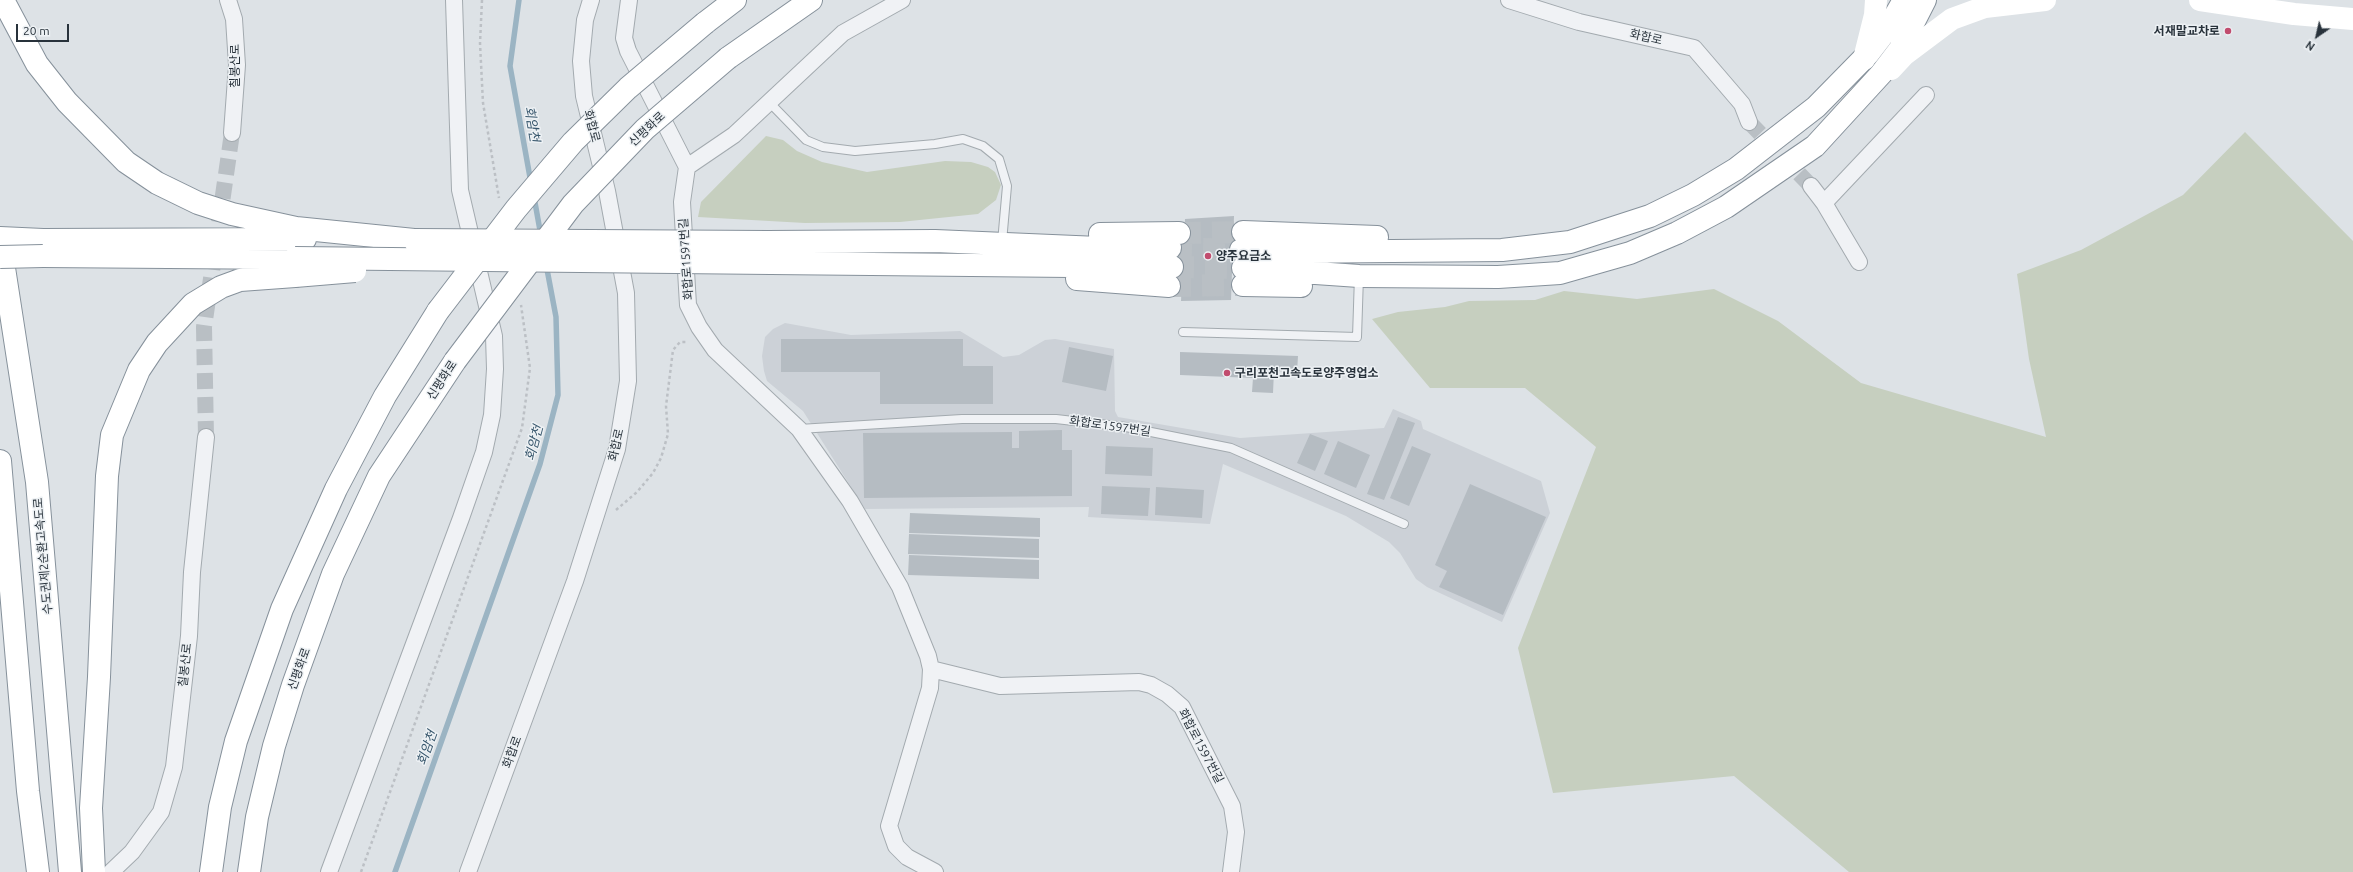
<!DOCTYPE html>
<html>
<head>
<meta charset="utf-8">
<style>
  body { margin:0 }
  #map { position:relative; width:2353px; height:872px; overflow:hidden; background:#dde2e6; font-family:Ubuntu,sans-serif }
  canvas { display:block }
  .north { position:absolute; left:2297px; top:16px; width:40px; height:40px; -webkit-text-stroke:3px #edf1f4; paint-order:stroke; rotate:214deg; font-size:11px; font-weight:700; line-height:16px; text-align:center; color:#28323b }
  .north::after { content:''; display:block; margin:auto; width:14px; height:18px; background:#28323b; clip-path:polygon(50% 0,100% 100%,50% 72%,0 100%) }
  .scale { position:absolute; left:16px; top:24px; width:53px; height:18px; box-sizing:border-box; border:2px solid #28323b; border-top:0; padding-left:5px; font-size:12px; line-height:14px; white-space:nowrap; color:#28323b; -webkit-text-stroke:3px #edf1f4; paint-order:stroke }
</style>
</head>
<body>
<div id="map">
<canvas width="2353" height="872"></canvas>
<div class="north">N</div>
<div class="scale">20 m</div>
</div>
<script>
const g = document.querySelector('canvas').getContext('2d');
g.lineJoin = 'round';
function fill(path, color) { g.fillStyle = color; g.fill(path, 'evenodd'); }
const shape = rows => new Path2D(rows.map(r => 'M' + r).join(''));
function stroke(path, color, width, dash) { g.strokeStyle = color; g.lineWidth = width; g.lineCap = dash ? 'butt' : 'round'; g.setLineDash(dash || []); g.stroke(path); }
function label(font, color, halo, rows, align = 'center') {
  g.font = font + ' Ubuntu,"Noto Sans KR",sans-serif'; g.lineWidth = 3; g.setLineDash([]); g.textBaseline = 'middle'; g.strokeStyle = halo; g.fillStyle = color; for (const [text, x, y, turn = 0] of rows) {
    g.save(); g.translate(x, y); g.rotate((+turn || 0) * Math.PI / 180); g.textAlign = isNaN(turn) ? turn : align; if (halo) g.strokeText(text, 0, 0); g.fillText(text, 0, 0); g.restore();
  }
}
fill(shape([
  [785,323,851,335,960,331,1003,357,1019,355,1045,340,1055,339,1114,349,1115,411,1118,417,1240,438,1384,428,1393,409,1421,421,1423,429,1541,481,1550,513,1502,622,1427,587,1416,579,1400,553,1389,542,1346,516,1223,464,1210,524,1088,517,1089,507,865,509,803,411,767,381,764,371,762,356,765,337,773,329]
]), '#ccd1d7');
fill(shape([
  [2245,132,2353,241,2353,872,1849,872,1734,776,1553,793,1518,648,1596,447,1525,388,1430,388,1372,319,1398,312,1445,307,1469,301,1535,300,1564,291,1637,299,1714,289,1778,321,1861,383,2046,437,2029,359,2017,274,2081,250,2183,195],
  [766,136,783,140,797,151,822,162,867,172,945,161,971,162,988,167,995,172,1001,185,996,200,978,214,900,222,805,223,698,217,701,202]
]), '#c6cfbf');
stroke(shape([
  [519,0,510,66,531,183],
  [534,197,541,236],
  [395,872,540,464,558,395,556,317,546,264]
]), '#9bb4c3', 5.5);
fill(shape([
  [1234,216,1231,300,1181,301,1185,219],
  [781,339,963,339,963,366,993,366,993,404,880,404,880,372,781,372],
  [1069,347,1113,356,1106,391,1062,382],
  [1180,352,1298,356,1297,372,1274,371,1273,393,1252,392,1253,378,1180,375],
  [1398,417,1415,423,1384,500,1367,494],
  [1062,430,1062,450,1072,450,1072,496,864,498,863,433,1012,432,1012,448,1019,448,1019,431],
  [1310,434,1328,441,1315,471,1297,463],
  [1338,441,1370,455,1356,488,1324,474],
  [1106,446,1153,448,1152,476,1105,474],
  [1412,446,1431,454,1409,506,1390,498],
  [1470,484,1546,517,1503,615,1439,587,1447,571,1435,565],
  [1102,486,1150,488,1148,516,1101,514],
  [1156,487,1204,490,1202,518,1155,515],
  [910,513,1040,518,1040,537,909,533],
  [909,534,1039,539,1039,558,908,554],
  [909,555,1039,560,1039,579,908,575]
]), '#b5bcc2');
stroke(shape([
  [1749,122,1811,186],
  [206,437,204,327,232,133]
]), '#b9bfc4', 16, [16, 8]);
stroke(shape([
  [1179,233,1243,232],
  [1170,248,1241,250],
  [1172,267,1243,268],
  [1169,286,1243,285]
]), '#b9bfc4', 22, [22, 11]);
const service = shape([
  [768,101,806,140,823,147,855,151,935,144,963,139,983,146,999,159,1007,186,1002,242],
  [1183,332,1357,337,1359,276],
  [799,429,962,419,1056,419,1126,427,1231,448,1404,524]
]);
const minor = shape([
  [228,0,234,19,237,65,232,133],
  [629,0,624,38,628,51,687,167],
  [1509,0,1579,22,1694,48,1742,104,1749,122],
  [687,167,682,202,688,305,699,327,715,350,799,429,850,501,900,587,928,656,931,669,930,688,889,826,896,846,907,857,935,872],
  [687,167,734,135,843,33,902,0],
  [1811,186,1824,203,1859,262],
  [1824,203,1926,95],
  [931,669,1000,686,1139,682,1151,685,1167,694,1182,707,1232,806,1236,832,1231,872],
  [111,872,132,852,161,812,174,767,189,636,192,572,206,437],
  [329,872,461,518,484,452,492,415,495,369,494,336,460,190,454,0],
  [468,872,575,581,617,449,628,381,626,293,607,191,584,96,581,61,585,20,591,0]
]);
const trunk = shape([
  [705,23,735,0],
  [728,58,811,0],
  [211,872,220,807,236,741,282,609,336,489,385,396,438,311],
  [249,872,257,817,274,746,293,685,333,574,379,476,455,361]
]);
const motorway = shape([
  [3,0,37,64,67,102,126,162,157,183,198,203,232,214,296,228,414,240],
  [1243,232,1377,237],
  [1100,234,1179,233],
  [0,238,43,240,305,239],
  [0,242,37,482,70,872],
  [767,242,935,241,1122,249,1170,248],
  [1241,250,1283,252,1502,250,1570,242,1650,216,1693,195,1736,169,1816,107,1868,54,1888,28,1904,0],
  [43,256,295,258],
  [771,263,1172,267],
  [1243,268,1359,276,1498,277,1560,273,1630,253,1677,233,1726,207,1815,146,1881,74,1900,49,1925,0],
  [1077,279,1169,286],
  [1243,285,1301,286],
  [0,461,28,791,38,872],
  [94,872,91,808,99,677,107,476,112,435,139,370,157,343,193,304,221,287,240,280,295,276]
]);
stroke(service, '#a3aaaf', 10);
stroke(minor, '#a3aaaf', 18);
stroke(trunk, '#86919b', 24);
stroke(motorway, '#86919b', 24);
stroke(shape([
  [482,0,480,43,483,103,499,198],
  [616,510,637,492,653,473,661,458,668,434,666,406,673,350,680,342,688,342],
  [361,872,522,428,530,368,521,305]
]), '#bcc0c5', 2.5, [3, 3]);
stroke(service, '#f0f2f5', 8);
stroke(minor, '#f0f2f5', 16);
stroke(shape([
  [2200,0,2294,14,2353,19],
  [1864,59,1875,15,1876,0],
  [1891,69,1904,55,1952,19,1985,7,2045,0]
]), '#fff', 22);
stroke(trunk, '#fff', 22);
stroke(motorway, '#fff', 22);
const trunkBridge = shape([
  [438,311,516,209,573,142,628,88,705,23],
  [455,361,573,204,645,129,728,58]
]);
const motorwayBridge = shape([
  [414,240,767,242],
  [0,257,43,256],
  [295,258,771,263],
  [295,276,355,271]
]);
stroke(trunkBridge, '#86919b', 24, []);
stroke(motorwayBridge, '#86919b', 24, []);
stroke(trunkBridge, '#fff', 22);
stroke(motorwayBridge, '#fff', 22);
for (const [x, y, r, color] of [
  [2228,31,4,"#c14c6e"],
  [1208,256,4,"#c14c6e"],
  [1227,373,4,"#c14c6e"]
]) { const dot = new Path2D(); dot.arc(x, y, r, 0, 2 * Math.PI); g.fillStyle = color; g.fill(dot); stroke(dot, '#edf1f4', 1.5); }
label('bold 12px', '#28323b', '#edf1f4', [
  ["서재말교차로",2220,31,"right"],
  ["양주요금소",1216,256],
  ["구리포천고속도로양주영업소",1235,373]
], 'left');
label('12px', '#28323b', '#edf1f4', [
  ["화합로",1646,37,13],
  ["칠봉산로",235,66,-90],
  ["화합로",592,126,75],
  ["신평화로",647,129,-43],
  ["화합로1597번길",686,259,-94],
  ["신평화로",442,380,-57],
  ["화합로1597번길",1110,426,8],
  ["화합로",616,445,-77],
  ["수도권제2순환고속도로",43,556,-95],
  ["칠봉산로",185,665,-84],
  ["신평화로",299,669,-70],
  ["화합로1597번길",1201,746,62],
  ["화합로",512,752,-70]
]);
label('italic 13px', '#36556b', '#edf1f4', [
  ["회암천",532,124,80],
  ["회암천",534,443,-75],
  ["회암천",427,748,-70]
]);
</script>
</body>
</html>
